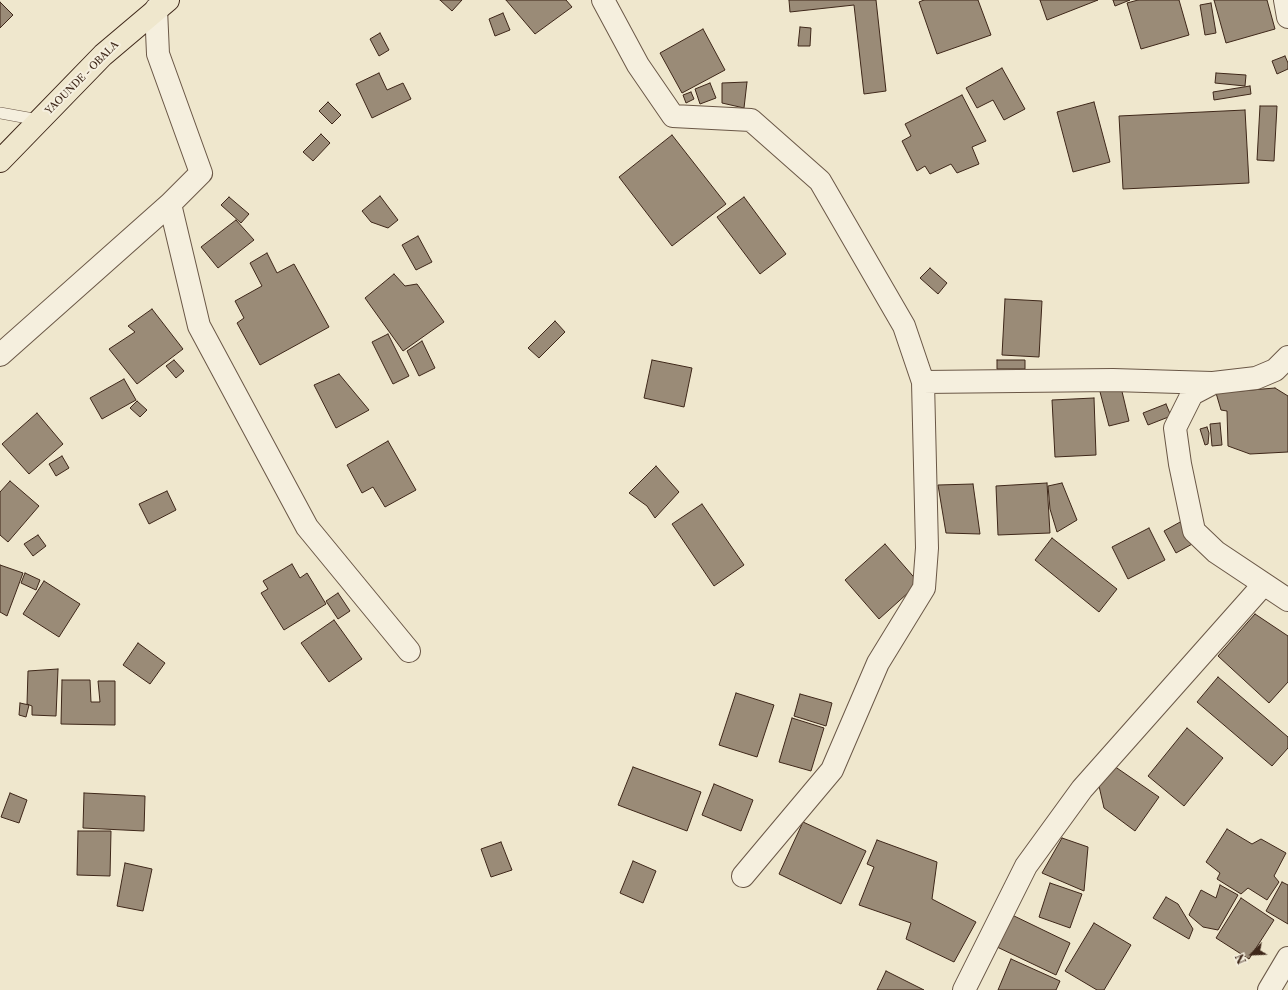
<!DOCTYPE html>
<html>
<head>
<meta charset="utf-8">
<style>
  body { margin:0 }
  #map { position:relative; width:1288px; height:990px; overflow:hidden; background:#efe7cd; font-family:"Libre Caslon Text",serif }
  canvas { display:block }
  .north { position:absolute; left:1232px; top:934px; width:40px; height:40px; -webkit-text-stroke:3px #f5efde; paint-order:stroke; rotate:246deg; font-size:11px; font-weight:700; line-height:16px; text-align:center; color:#3e2719 }
  .north::after { content:''; display:block; margin:auto; width:14px; height:18px; background:#3e2719; clip-path:polygon(50% 0,100% 100%,50% 72%,0 100%) }
</style>
</head>
<body>
<div id="map">
<canvas width="1288" height="990"></canvas>
<div class="north">N</div>
</div>
<script>
const g = document.querySelector('canvas').getContext('2d');
g.lineJoin = 'round';
function fill(path, color) { g.fillStyle = color; g.fill(path, 'evenodd'); }
const shape = rows => new Path2D(rows.map(r => 'M' + r).join(''));
function stroke(path, color, width, dash) { g.strokeStyle = color; g.lineWidth = width; g.lineCap = dash ? 'butt' : 'round'; g.setLineDash(dash || []); g.stroke(path); }
function label(font, color, halo, rows, align = 'center') {
  g.font = font + ' "Libre Caslon Text",serif'; g.lineWidth = 4; g.setLineDash([]); g.textBaseline = 'middle'; g.strokeStyle = halo; g.fillStyle = color; for (const [text, x, y, turn = 0] of rows) {
    g.save(); g.translate(x, y); g.rotate((+turn || 0) * Math.PI / 180); g.textAlign = isNaN(turn) ? turn : align; if (halo) g.strokeText(text, 0, 0); g.fillText(text, 0, 0); g.restore();
  }
}
const building = shape([
  [440,0,462,0,452,11,440,0],
  [506,0,566,0,572,7,535,34,506,0],
  [789,0,876,0,886,91,864,94,854,5,790,12,789,0],
  [924,0,978,0,991,35,937,54,919,2,924,0],
  [1040,0,1098,0,1047,20,1040,0],
  [1113,0,1130,0,1115,6,1113,0],
  [1138,0,1179,0,1189,35,1141,49,1127,3,1138,0],
  [1214,0,1267,0,1275,29,1226,43,1214,0],
  [0,2,13,15,0,28,0,2],
  [1211,3,1216,33,1205,35,1200,5,1211,3],
  [503,13,510,30,495,36,489,19,503,13],
  [800,27,811,28,810,46,798,46,800,27],
  [703,29,725,70,682,93,660,53,703,29],
  [380,33,389,50,379,56,370,39,380,33],
  [1285,56,1288,63,1288,69,1277,74,1272,61,1285,56],
  [1002,68,1025,109,1004,120,993,100,977,108,966,88,1002,68],
  [379,73,387,90,403,83,411,99,372,118,356,84,379,73],
  [1216,73,1246,75,1245,86,1215,83,1216,73],
  [747,82,744,108,722,103,722,83,747,82],
  [710,83,716,98,700,104,695,89,710,83],
  [1250,86,1251,94,1214,100,1213,92,1250,86],
  [691,92,694,99,686,103,683,95,691,92],
  [962,95,986,141,972,147,979,164,957,173,951,164,930,174,925,166,917,171,902,141,911,136,905,124,962,95],
  [328,102,341,115,332,124,319,111,328,102],
  [1094,102,1110,162,1073,172,1057,112,1094,102],
  [1260,106,1277,106,1274,161,1257,160,1260,106],
  [1245,110,1249,183,1123,189,1119,116,1245,110],
  [321,134,330,143,313,161,303,152,321,134],
  [672,135,726,204,672,246,619,177,672,135],
  [380,196,398,220,388,228,371,222,362,211,380,196],
  [229,197,249,214,241,223,221,205,229,197],
  [744,197,786,254,760,274,717,217,744,197],
  [236,220,254,240,218,268,201,247,236,220],
  [418,236,432,262,416,270,402,245,418,236],
  [267,253,277,273,294,264,329,327,260,365,237,323,244,318,235,301,262,286,250,263,267,253],
  [930,268,947,283,938,294,920,278,930,268],
  [394,274,405,286,417,284,444,322,403,351,365,298,394,274],
  [1005,299,1042,301,1039,357,1002,355,1005,299],
  [152,309,183,349,137,384,109,349,135,332,128,326,152,309],
  [555,321,565,332,539,358,528,348,555,321],
  [388,334,409,376,393,384,372,342,388,334],
  [422,341,435,368,419,376,407,351,422,341],
  [174,360,184,371,176,378,166,366,174,360],
  [652,360,692,368,684,407,644,398,652,360],
  [997,360,1025,360,1025,369,997,369,997,360],
  [339,374,369,410,336,428,314,385,339,374],
  [124,379,136,400,102,419,90,398,124,379],
  [1120,383,1129,421,1109,426,1099,388,1120,383],
  [1275,388,1288,396,1288,452,1250,454,1228,446,1227,411,1221,410,1216,393,1275,388],
  [1094,398,1096,455,1055,457,1052,400,1094,398],
  [137,401,147,410,140,417,130,408,137,401],
  [1166,404,1171,416,1148,425,1143,413,1166,404],
  [37,413,63,444,29,474,2,444,37,413],
  [1220,423,1222,445,1212,446,1210,424,1220,423],
  [1207,427,1209,433,1208,444,1205,445,1200,429,1207,427],
  [388,441,416,490,385,507,373,487,362,493,347,465,388,441],
  [62,456,69,468,56,476,49,464,62,456],
  [656,466,679,492,655,518,647,506,629,493,656,466],
  [10,481,39,506,8,542,0,535,0,492,10,481],
  [1047,483,1050,533,998,535,996,486,1047,483],
  [1062,483,1077,520,1057,532,1050,509,1048,486,1062,483],
  [973,484,980,534,946,533,938,485,973,484],
  [167,491,176,510,149,524,139,504,167,491],
  [702,504,744,565,714,586,672,524,702,504],
  [1182,521,1194,543,1176,553,1164,531,1182,521],
  [1149,528,1165,560,1128,579,1112,547,1149,528],
  [38,535,46,546,33,556,24,544,38,535],
  [1052,538,1117,589,1099,612,1035,560,1052,538],
  [885,544,919,583,879,619,845,580,885,544],
  [292,564,300,578,307,573,326,604,284,630,261,593,268,589,263,581,292,564],
  [0,565,23,573,7,616,0,612,0,565],
  [25,573,40,580,36,590,21,583,25,573],
  [44,581,80,604,59,637,23,614,44,581],
  [338,593,350,611,338,619,326,601,338,593],
  [1255,614,1288,636,1288,682,1269,703,1218,656,1255,614],
  [334,620,362,659,329,682,301,643,334,620],
  [138,643,165,663,150,684,123,665,138,643],
  [58,669,56,716,32,715,32,706,27,704,28,671,58,669],
  [1218,677,1288,737,1288,748,1272,766,1197,702,1218,677],
  [62,680,90,680,91,702,100,702,98,681,115,681,115,725,61,724,62,680],
  [736,693,774,705,757,757,719,745,736,693],
  [800,694,832,703,826,726,794,716,800,694],
  [20,703,29,705,26,717,19,715,20,703],
  [792,718,824,728,811,771,779,762,792,718],
  [1187,728,1223,758,1184,806,1148,776,1187,728],
  [1114,766,1159,797,1135,831,1104,808,1099,786,1114,766],
  [633,767,701,792,687,831,618,805,633,767],
  [714,784,753,800,741,831,702,815,714,784],
  [10,793,27,800,19,823,1,817,10,793],
  [84,793,145,796,144,831,83,828,84,793],
  [803,822,866,851,841,904,779,874,803,822],
  [1227,829,1252,844,1261,839,1286,853,1274,876,1279,882,1267,900,1248,888,1241,894,1217,879,1220,873,1206,862,1227,829],
  [78,831,111,831,110,876,77,875,78,831],
  [1062,838,1088,847,1084,891,1042,873,1062,838],
  [877,840,937,862,932,899,976,922,954,962,906,939,911,923,859,905,874,867,867,864,877,840],
  [501,842,512,870,491,877,481,849,501,842],
  [633,861,656,871,643,903,620,893,633,861],
  [125,863,152,869,143,911,117,906,125,863],
  [1282,882,1288,885,1288,924,1266,911,1282,882],
  [1050,883,1082,894,1070,928,1039,917,1050,883],
  [1220,885,1238,895,1218,930,1203,927,1189,915,1201,890,1216,898,1220,885],
  [1166,897,1178,904,1193,929,1189,939,1153,918,1166,897],
  [1241,898,1274,920,1249,959,1216,938,1241,898],
  [1010,914,1070,943,1056,975,995,946,1010,914],
  [1094,923,1131,945,1104,990,1097,990,1065,971,1094,923],
  [1011,959,1060,981,1056,990,998,990,1011,959],
  [886,971,924,990,877,990,886,971]
]);
fill(building, '#9a8b77');
stroke(building, '#3e2719', 1);
const service = shape([
  [0,113,39,120]
]);
const minor = shape([
  [603,0,638,65,673,116,751,120,820,181,904,326,923,382,927,548,924,588,878,663,832,770,743,876],
  [1285,0,1288,17],
  [156,9,158,54,201,173,170,204,199,326,307,527,409,651],
  [0,355,170,204],
  [1288,357,1275,370,1256,378,1213,383,1192,394,1175,428,1180,464,1194,531,1216,552,1288,600],
  [923,382,1113,380,1212,383],
  [964,990,1026,866,1082,789,1264,584],
  [1269,990,1288,958]
]);
const trunk = shape([
  [0,161,103,55,168,0]
]);
stroke(service, '#6a5746', 12);
stroke(minor, '#6a5746', 24);
stroke(trunk, '#3e2719', 24);
stroke(service, '#f5efde', 11);
stroke(minor, '#f5efde', 22);
stroke(trunk, '#efe7cd', 22);
label('10px', '#3e2719', '#f5efde', [
  ["YAOUNDE - OBALA",82,78,-45]
]);
</script>
</body>
</html>
